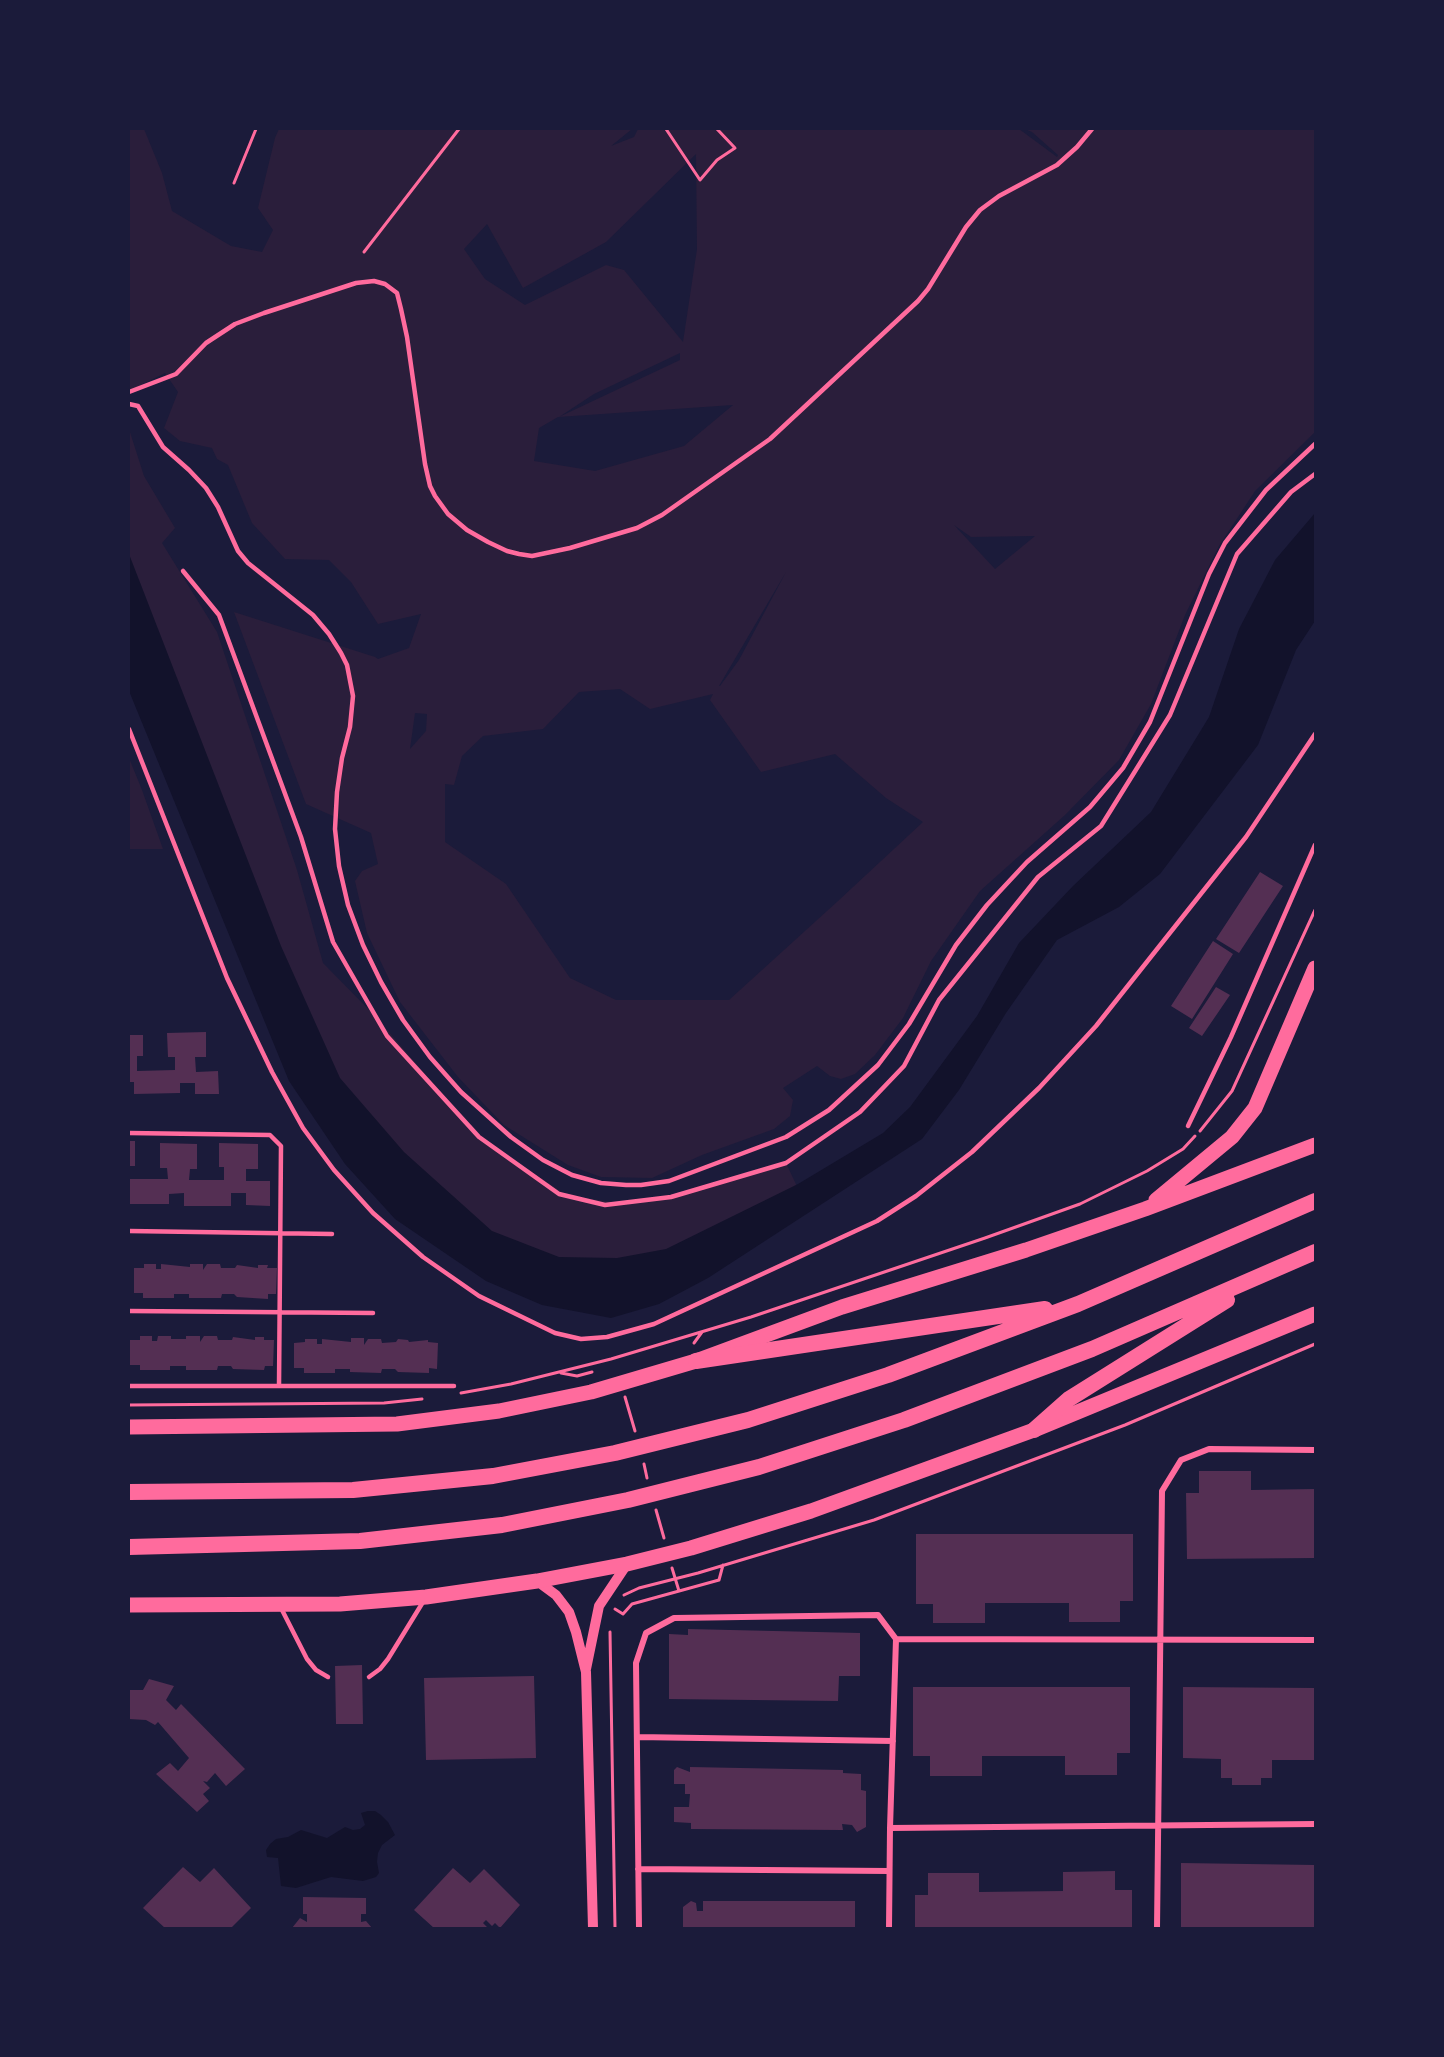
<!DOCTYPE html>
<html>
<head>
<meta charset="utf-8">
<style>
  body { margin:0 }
  #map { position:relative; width:1444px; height:2057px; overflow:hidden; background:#1b1b3a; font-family:"Crimson Pro",serif }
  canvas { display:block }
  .frame { position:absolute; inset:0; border:130px solid #1b1b3a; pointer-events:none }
</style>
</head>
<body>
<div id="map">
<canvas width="1444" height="2057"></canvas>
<div class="frame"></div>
</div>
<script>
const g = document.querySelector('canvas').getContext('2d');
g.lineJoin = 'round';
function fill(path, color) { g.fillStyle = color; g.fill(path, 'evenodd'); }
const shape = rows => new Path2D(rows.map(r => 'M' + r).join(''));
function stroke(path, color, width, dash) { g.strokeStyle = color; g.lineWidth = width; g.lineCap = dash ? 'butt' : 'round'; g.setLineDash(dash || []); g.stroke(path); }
fill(shape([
  [129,129,144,129,162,173,172,211,231,246,262,252,273,230,258,208,275,138,279,129,632,129,611,146,634,137,638,129,1019,129,1057,157,1058,155,1032,132,1025,129,1315,129,1315,432,1255,491,1219,546,1185,615,1151,704,1119,760,1065,815,980,891,931,961,903,1018,875,1055,855,1074,841,1079,830,1076,817,1066,783,1088,793,1100,790,1116,774,1129,702,1155,652,1178,601,1177,568,1165,504,1125,458,1077,400,1002,367,933,355,881,362,871,378,864,371,833,306,804,234,612,375,657,378,659,409,648,421,614,378,624,351,582,329,560,285,559,252,523,228,465,217,459,212,448,180,441,164,428,178,392,165,373,129,391],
  [696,154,697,249,683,342,624,270,606,265,525,305,485,279,464,249,487,224,523,288,606,242],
  [680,353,680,360,559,417,594,394],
  [733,405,684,446,595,471,534,461,539,428,558,417],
  [954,525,971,537,1035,536,995,569],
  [786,572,739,660,720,686,719,686],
  [620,689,650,709,713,694,710,700,761,772,835,754,886,798,923,822,838,901,729,1000,616,1000,570,978,506,884,445,842,445,784,454,785,462,756,483,736,543,729,579,692],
  [415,713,427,714,426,731,410,749],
  [129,429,144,476,175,528,162,543,217,632,297,870,323,963,377,1018,479,1137,568,1196,621,1203,686,1193,786,1163,802,1197,584,1295,476,1249,321,1093,129,608],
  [129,758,142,790,163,849,129,849]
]), '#2a1e3b');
fill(shape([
  [1315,513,1315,621,1296,650,1258,745,1160,874,1119,907,1057,940,1006,1013,959,1090,922,1139,708,1278,659,1304,611,1318,542,1305,486,1281,395,1219,345,1164,289,1081,129,691,129,554,281,946,340,1078,404,1152,492,1231,559,1257,617,1258,666,1249,798,1184,883,1133,910,1107,977,1016,1019,943,1073,886,1151,812,1209,717,1239,629,1275,560],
  [368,1811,375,1811,381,1815,388,1822,395,1835,382,1845,378,1853,377,1862,379,1873,376,1877,363,1881,331,1877,296,1888,281,1886,278,1858,267,1857,266,1850,270,1844,276,1839,288,1837,301,1830,327,1838,345,1827,353,1830,360,1829,365,1825,361,1813]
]), '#12122b');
fill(shape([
  [1260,872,1283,886,1239,953,1216,939],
  [1213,941,1233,954,1192,1019,1171,1006],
  [1216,987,1230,995,1202,1036,1189,1028],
  [206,1032,206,1057,195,1057,196,1072,218,1071,219,1094,195,1094,195,1083,180,1083,180,1093,134,1094,134,1082,129,1082,129,1035,143,1035,143,1056,137,1056,137,1071,175,1070,175,1057,168,1057,167,1033],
  [129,1141,135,1141,135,1166,129,1166],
  [160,1143,197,1144,197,1169,190,1169,189,1180,224,1180,224,1167,219,1167,219,1143,258,1144,258,1169,246,1169,246,1181,270,1181,270,1206,246,1205,246,1193,231,1193,231,1206,184,1206,184,1193,169,1194,169,1204,129,1204,129,1179,168,1179,167,1168,160,1168],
  [144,1264,156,1264,156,1269,161,1269,161,1264,190,1267,190,1264,203,1264,203,1270,207,1264,220,1264,221,1268,235,1268,237,1265,258,1268,258,1265,268,1265,267,1268,277,1268,276,1294,268,1294,268,1299,237,1297,234,1294,222,1294,221,1298,189,1298,189,1294,174,1294,174,1298,143,1298,143,1293,134,1293,134,1268,144,1268],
  [140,1336,152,1336,152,1341,157,1341,158,1336,171,1336,171,1339,186,1339,186,1336,200,1336,200,1342,204,1336,217,1336,218,1340,232,1340,233,1337,255,1340,255,1337,264,1337,264,1340,274,1340,273,1366,265,1366,264,1370,233,1369,231,1366,218,1366,217,1370,186,1370,186,1366,170,1366,170,1370,140,1370,140,1365,130,1365,130,1340,140,1340],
  [351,1338,364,1338,364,1345,368,1339,381,1339,382,1343,396,1342,398,1339,408,1340,409,1342,428,1340,428,1342,438,1343,437,1369,429,1368,429,1373,398,1372,395,1369,382,1369,381,1373,350,1372,350,1369,335,1369,335,1373,304,1373,304,1368,294,1368,294,1343,305,1342,305,1339,317,1339,317,1344,322,1344,322,1339,351,1342],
  [1199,1471,1251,1471,1251,1490,1315,1489,1315,1558,1187,1559,1186,1493,1199,1493],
  [916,1534,1133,1534,1133,1601,1120,1601,1120,1622,1069,1622,1069,1603,985,1603,985,1623,933,1623,933,1604,916,1604],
  [688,1629,860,1633,860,1676,839,1676,838,1701,669,1699,669,1634,688,1635],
  [362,1665,363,1724,336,1724,335,1666],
  [534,1676,536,1758,426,1760,424,1678],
  [149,1679,174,1686,166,1700,176,1710,181,1704,245,1769,226,1786,215,1773,207,1782,203,1781,210,1788,203,1794,209,1801,197,1812,156,1774,170,1763,178,1771,189,1758,158,1722,155,1725,146,1720,129,1719,129,1690,143,1690],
  [913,1687,1130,1687,1130,1753,1117,1753,1117,1775,1065,1775,1065,1756,982,1756,982,1776,930,1776,930,1756,913,1756],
  [1183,1687,1315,1688,1315,1760,1272,1760,1272,1778,1261,1778,1261,1785,1232,1785,1232,1778,1221,1778,1221,1759,1183,1758],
  [677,1767,690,1772,690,1767,843,1770,843,1773,861,1774,861,1790,866,1791,866,1827,857,1832,852,1825,842,1824,843,1830,691,1829,691,1823,674,1822,674,1807,689,1807,690,1794,685,1794,685,1784,674,1784,674,1770],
  [1181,1863,1315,1865,1315,1928,1181,1928],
  [183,1867,200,1882,214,1868,251,1908,231,1928,165,1928,143,1908],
  [453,1868,470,1883,484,1869,520,1905,500,1928,495,1923,492,1926,486,1920,483,1923,488,1928,434,1928,414,1910],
  [1115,1871,1115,1890,1132,1890,1132,1928,915,1928,915,1895,928,1895,928,1873,979,1873,979,1892,1063,1891,1063,1872],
  [303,1897,366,1898,366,1914,361,1914,361,1922,366,1921,372,1928,292,1928,300,1918,307,1922,307,1914,303,1914],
  [691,1901,696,1903,697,1911,703,1911,703,1901,855,1901,855,1928,683,1928,683,1907]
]), '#542f53');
stroke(shape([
  [666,129,700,180,717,160,735,148,717,129],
  [234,183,256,129],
  [364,252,459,129],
  [1200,1131,1232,1091,1315,910],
  [694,1343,702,1332],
  [561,1373,577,1376,592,1372],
  [461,1393,511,1384,611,1359,751,1317,985,1238,1080,1204,1147,1171,1183,1149,1195,1136],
  [625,1397,635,1431],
  [129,1405,384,1403,422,1399],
  [644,1464,647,1478],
  [656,1510,664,1538],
  [672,1568,679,1591],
  [624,1595,639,1588,698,1573,874,1520,1125,1425,1315,1344],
  [615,1609,623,1614,632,1604,719,1580,723,1565],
  [610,1632,615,1928]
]), '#ff6b9d', 3);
stroke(shape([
  [129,392,176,374,206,343,235,324,264,313,356,283,374,281,385,284,397,293,401,309,407,337,425,464,430,486,435,496,448,514,467,530,488,542,507,551,519,554,532,556,570,548,637,528,662,515,770,439,918,301,928,289,966,227,980,210,999,196,1057,165,1077,147,1092,129],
  [129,404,138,406,163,447,189,470,206,488,218,507,238,551,248,563,313,615,329,634,341,653,347,665,353,696,350,727,342,758,337,792,335,829,339,866,348,905,363,945,381,982,403,1020,430,1057,461,1092,511,1137,543,1160,572,1175,601,1183,626,1185,641,1185,669,1181,786,1137,829,1110,878,1065,909,1024,956,945,987,905,1027,862,1090,807,1123,768,1150,722,1209,574,1225,543,1266,490,1315,444],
  [183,571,219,615,301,837,333,942,387,1036,479,1137,559,1194,605,1205,671,1197,786,1163,860,1112,904,1066,939,1000,1038,877,1101,826,1170,715,1237,554,1291,492,1315,474],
  [129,729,227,978,272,1072,303,1128,334,1170,373,1213,423,1257,479,1296,555,1333,581,1339,607,1337,654,1324,877,1221,916,1196,972,1152,1039,1088,1096,1026,1246,837,1315,734],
  [1188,1126,1231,1037,1315,845],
  [129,1133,270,1135,281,1146,279,1386],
  [129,1231,332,1234],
  [129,1311,373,1313],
  [129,1386,454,1386],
  [281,1608,307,1659,316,1670,328,1677],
  [369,1677,380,1669,388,1659,423,1602]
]), '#ff6b9d', 4.5);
stroke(shape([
  [896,1639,1315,1640],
  [637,1737,893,1741],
  [890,1828,1315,1824],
  [638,1869,889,1871],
  [639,1928,636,1663,646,1633,674,1618,878,1615,896,1639,890,1828,889,1928],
  [1157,1928,1162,1491,1181,1460,1209,1449,1315,1450]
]), '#ff6b9d', 6);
stroke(shape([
  [537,1581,556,1595,569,1612,576,1632,586,1672,593,1928],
  [586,1669,599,1606,627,1564]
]), '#ff6b9d', 10);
stroke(shape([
  [1156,1200,1232,1137,1255,1108,1315,968],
  [129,1427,397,1424,499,1411,591,1392,696,1361,842,1307,1026,1250,1145,1209,1315,1145],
  [129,1605,340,1604,426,1597,537,1581,627,1564,691,1548,811,1511,1034,1430,1315,1314]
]), '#ff6b9d', 15);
stroke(shape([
  [696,1361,1045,1309],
  [1034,1430,1069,1399,1227,1300],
  [129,1492,353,1490,493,1476,615,1453,748,1420,888,1375,1078,1304,1315,1201],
  [129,1547,360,1541,502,1525,628,1500,759,1467,904,1420,1092,1349,1315,1252]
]), '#ff6b9d', 16);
</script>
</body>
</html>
